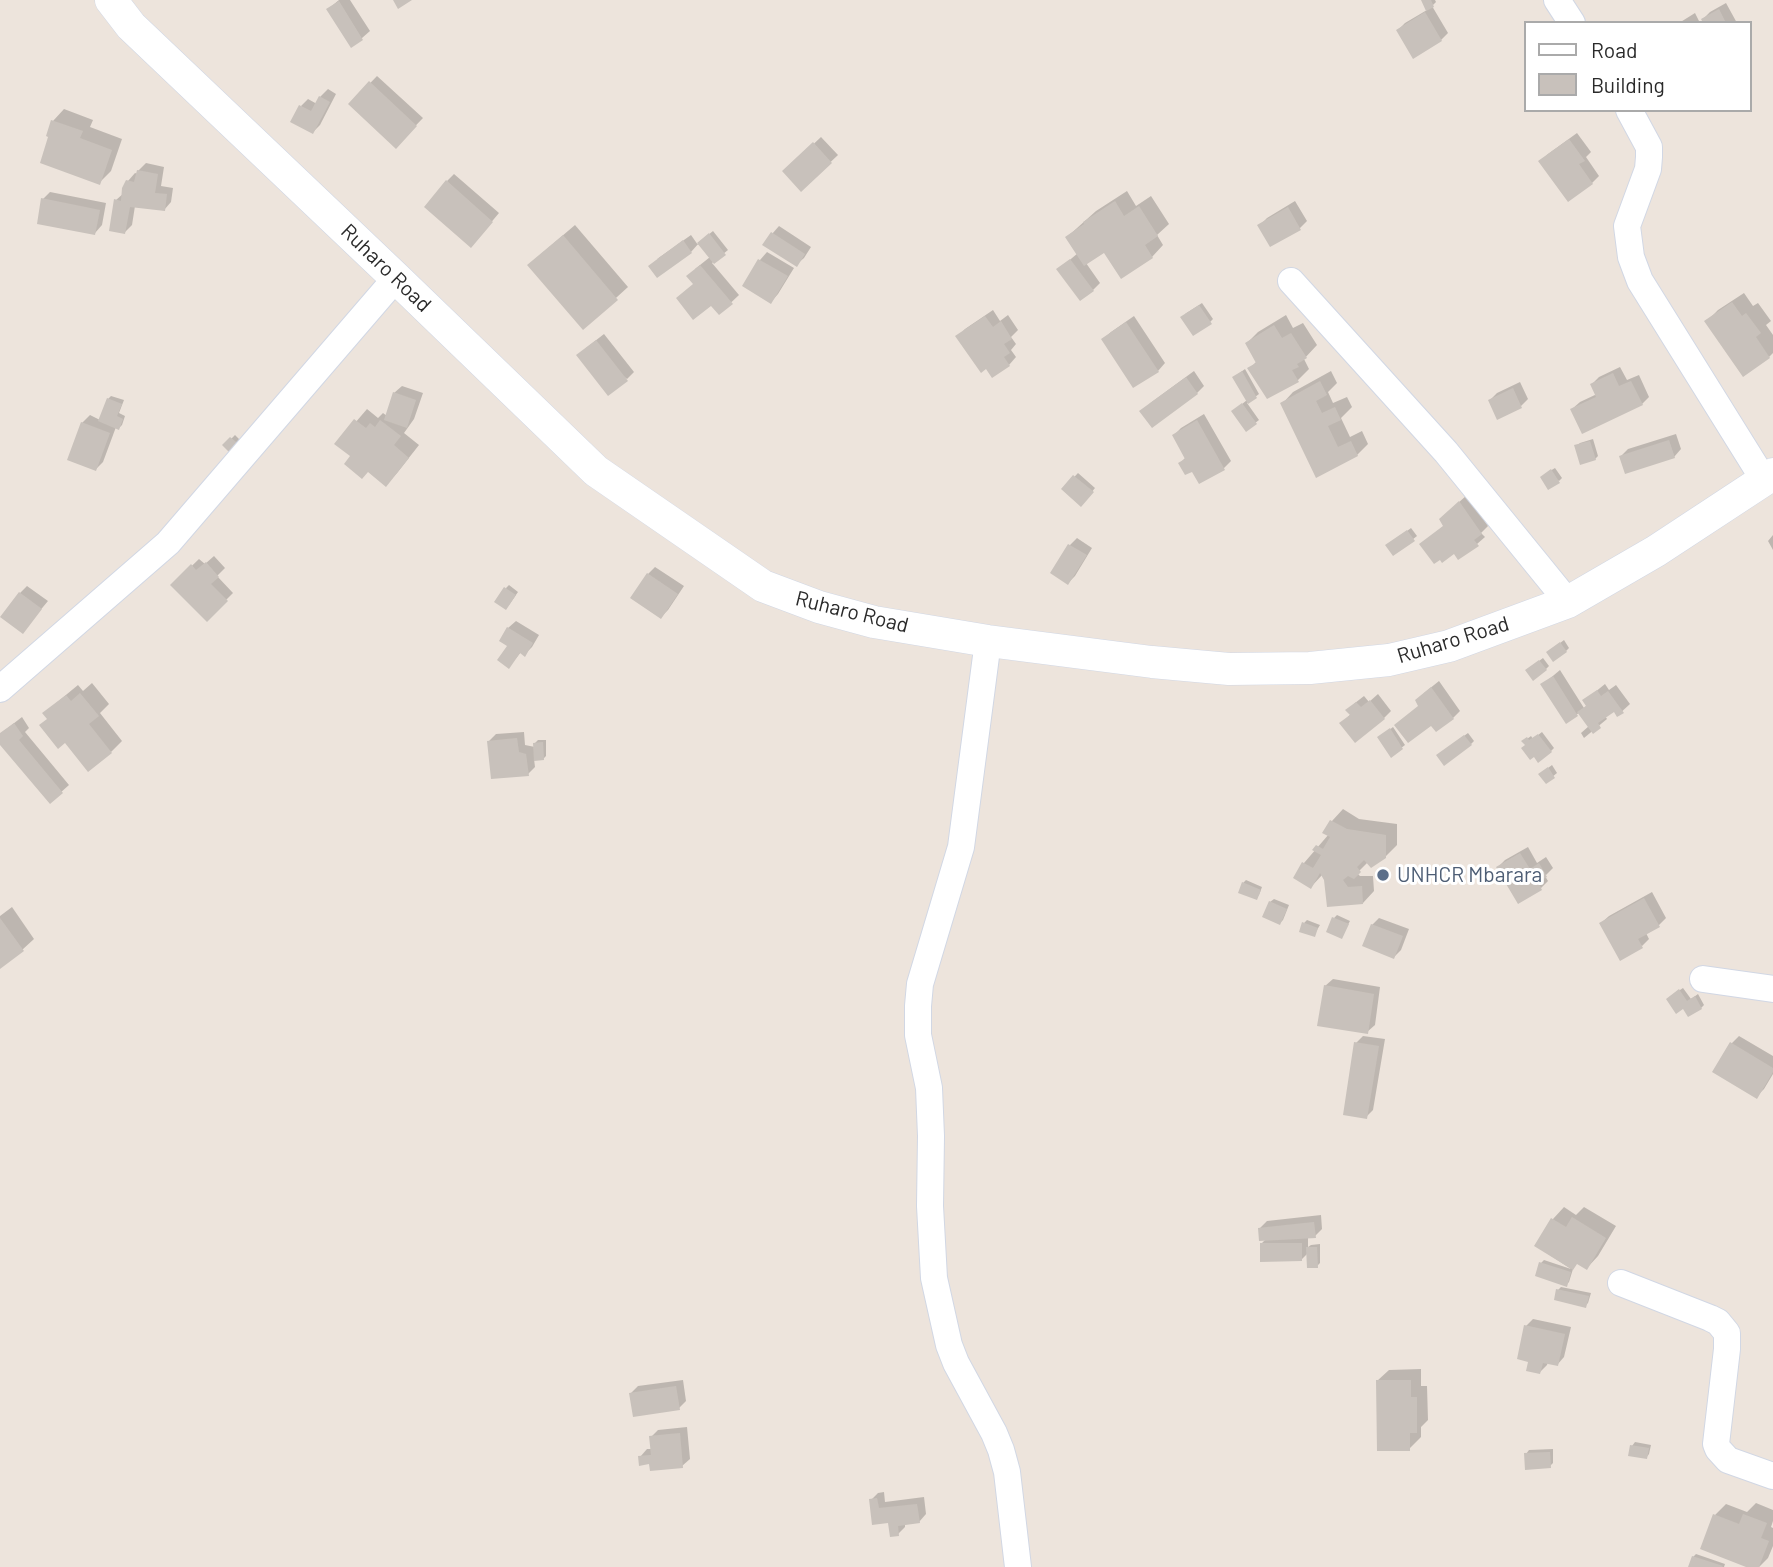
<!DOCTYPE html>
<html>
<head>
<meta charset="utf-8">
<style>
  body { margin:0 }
  #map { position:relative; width:1773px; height:1567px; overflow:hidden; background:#ede4dc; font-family:Barlow,sans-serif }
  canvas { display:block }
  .legend { position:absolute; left:1524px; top:21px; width:228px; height:91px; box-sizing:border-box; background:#fff; border:2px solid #aaa; margin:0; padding:9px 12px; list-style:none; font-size:21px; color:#2a2a2a }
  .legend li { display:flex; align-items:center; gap:14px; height:35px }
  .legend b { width:35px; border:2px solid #aaa }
</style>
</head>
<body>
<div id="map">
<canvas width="1773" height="1567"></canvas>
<ul class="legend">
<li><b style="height:9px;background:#fff"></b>Road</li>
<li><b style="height:19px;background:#c8c1bb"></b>Building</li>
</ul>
</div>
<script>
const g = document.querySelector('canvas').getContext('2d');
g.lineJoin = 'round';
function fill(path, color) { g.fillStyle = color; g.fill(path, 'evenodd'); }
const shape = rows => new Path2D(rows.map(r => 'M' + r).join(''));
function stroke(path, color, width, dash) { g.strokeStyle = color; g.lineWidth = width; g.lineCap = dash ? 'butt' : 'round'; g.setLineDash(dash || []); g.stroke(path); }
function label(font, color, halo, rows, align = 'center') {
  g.font = font + ' Barlow,sans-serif'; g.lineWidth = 6; g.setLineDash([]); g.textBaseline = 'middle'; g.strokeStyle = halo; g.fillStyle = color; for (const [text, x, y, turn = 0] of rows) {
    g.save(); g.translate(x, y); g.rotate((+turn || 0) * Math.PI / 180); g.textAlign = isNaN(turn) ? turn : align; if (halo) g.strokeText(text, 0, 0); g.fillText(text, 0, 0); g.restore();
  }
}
fill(shape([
  [339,0,350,0,370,31,362,38,351,45,328,9],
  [1423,0,1435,0,1436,2,1432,6,1448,33,1441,40,1398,30,1405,23,1427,10],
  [1726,3,1737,23,1705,23,1703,19,1710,12],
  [1695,13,1700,23,1679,23],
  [377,76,423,118,396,146,350,104],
  [328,89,336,94,320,125,313,132,301,106,308,99,317,104,320,97],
  [64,109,93,120,90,127,122,139,111,171,99,183,53,121],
  [1577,133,1591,152,1586,157,1599,176,1592,183,1541,161,1548,154],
  [821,137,838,155,801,190,784,172],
  [146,163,164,167,161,186,173,188,171,202,164,210,135,206,132,225,125,232,116,200,124,193,128,181,135,173,138,174,138,171],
  [454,174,499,213,478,238,447,181],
  [1127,191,1136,206,1151,196,1169,224,1157,235,1163,245,1152,257,1105,251,1086,263,1100,283,1093,290,1059,269,1078,253,1067,237,1096,211],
  [50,192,106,203,102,225,95,233,43,199],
  [1295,201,1307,221,1300,228,1260,225,1267,218],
  [575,225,628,287,584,327,541,254],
  [779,226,811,247,804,258,796,265,772,234],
  [713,231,728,250,712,263,739,295,720,313,695,283,695,269,710,257,699,243,691,252,657,259,691,235,698,245,702,240],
  [767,252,794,268,778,294,771,302,744,286,760,260],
  [1744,293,1753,306,1758,303,1771,321,1766,325,1773,335,1773,353,1769,357,1707,321,1718,310],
  [1202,303,1213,319,1210,322,1185,314],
  [993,310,1000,321,1008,315,1018,330,1011,337,1016,344,1011,350,1016,357,1009,365,958,336,965,329],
  [1286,315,1293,328,1303,323,1317,345,1304,359,1309,369,1298,380,1267,397,1250,368,1257,361,1247,343,1258,332],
  [1134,316,1165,363,1158,371,1103,339,1111,332],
  [604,334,634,372,627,379,586,348],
  [1620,367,1627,380,1639,375,1649,397,1642,404,1572,409,1580,402,1597,394,1592,384,1599,377],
  [1245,369,1259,394,1247,403,1259,420,1246,430,1236,409,1247,400,1234,377],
  [1194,371,1204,386,1197,393,1149,404],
  [1331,371,1337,383,1328,392,1333,403,1347,397,1352,407,1341,418,1350,437,1362,431,1368,444,1357,455,1317,475,1282,404,1293,392],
  [1520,382,1528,399,1521,406,1490,400,1497,393],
  [402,386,423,393,414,419,404,433,419,445,397,473,386,485,337,444,367,409,378,418,383,413,387,416,394,393],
  [111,396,124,400,119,413,125,416,122,425,119,428,116,427,103,462,96,469,82,423,90,415,100,420,108,399],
  [1204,414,1231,461,1224,468,1193,469,1180,463,1186,457,1174,435,1181,428],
  [1676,434,1681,449,1674,457,1621,456,1628,449],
  [235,435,242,442,225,445],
  [1593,439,1598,456,1595,459,1576,446,1580,443],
  [1555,468,1562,478,1559,481,1545,474],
  [1078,473,1095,488,1081,505,1063,489],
  [1467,495,1488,526,1481,533,1485,537,1477,544,1454,552,1421,544,1445,525,1448,512],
  [1411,528,1417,536,1394,554,1391,543],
  [1773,535,1773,550,1768,541],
  [1077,538,1092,548,1075,576,1068,583,1052,573,1070,545],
  [214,556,225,568,217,576,233,593,207,619,172,585,199,559,205,564],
  [655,567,684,586,668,610,661,617,648,574],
  [509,585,518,592,509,605,506,588],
  [27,586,48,601,23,631,20,593],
  [516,621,539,635,532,647,525,654,521,652,509,667,508,628],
  [1564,640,1569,648,1566,651,1551,650],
  [1543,658,1549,666,1546,669,1531,667],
  [1560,670,1584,708,1587,705,1584,701,1605,684,1609,690,1616,685,1630,704,1618,715,1614,710,1605,716,1607,719,1584,738,1581,733,1589,726,1580,712,1567,722,1542,685],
  [1439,681,1460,711,1453,718,1420,705,1424,693],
  [92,683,109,704,100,713,122,741,111,752,49,719,44,713,78,685,83,691],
  [1378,694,1391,711,1384,718,1341,723,1351,714,1348,710,1355,703,1364,696,1369,702],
  [22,717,29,728,25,732,69,785,50,802,0,742,0,734],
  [1393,727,1405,745,1392,755,1383,735],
  [524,732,525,745,535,747,535,743,538,740,546,740,546,756,543,759,534,759,535,767,528,774,489,741,496,734],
  [1542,732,1554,748,1551,751,1527,745,1527,739,1531,736,1533,739],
  [1468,733,1474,741,1471,744,1442,752],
  [1552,765,1557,773,1546,782,1544,771],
  [1343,809,1359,819,1397,824,1397,845,1385,857,1368,862,1357,873,1360,876,1373,876,1374,891,1363,903,1326,880,1323,874,1311,887,1295,877,1304,863,1329,834,1325,832,1332,821],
  [1528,847,1537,863,1546,857,1553,868,1545,876,1548,881,1541,888,1498,867,1505,860],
  [1246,880,1262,887,1259,895,1256,898,1243,883],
  [1652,892,1666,918,1659,925,1646,933,1649,939,1642,946,1601,923,1609,916],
  [1274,899,1289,905,1283,920,1280,923,1270,902],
  [12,907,34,939,22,950,0,966,0,916],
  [1337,915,1350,921,1342,936,1334,918],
  [1379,918,1409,929,1401,950,1394,957,1372,925],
  [1307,920,1320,925,1314,935,1304,923],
  [1333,979,1380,987,1375,1025,1367,1032,1325,986],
  [1683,988,1691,999,1698,994,1704,1005,1701,1008,1671,996],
  [1363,1036,1385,1039,1373,1110,1366,1117,1356,1043],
  [1739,1036,1773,1056,1773,1074,1764,1089,1756,1097,1715,1071,1732,1043],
  [1564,1207,1576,1215,1584,1207,1616,1226,1598,1256,1587,1268,1578,1262,1572,1269,1573,1269,1569,1282,1566,1285,1541,1263,1544,1260,1571,1269,1536,1246,1553,1219],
  [1321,1215,1322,1229,1315,1236,1308,1237,1308,1247,1311,1245,1320,1244,1320,1263,1317,1266,1308,1253,1301,1260,1261,1244,1266,1239,1260,1228,1267,1221],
  [1561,1287,1591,1293,1588,1303,1585,1306,1558,1290],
  [1533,1319,1571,1327,1564,1357,1557,1365,1548,1362,1547,1365,1540,1372,1530,1360,1526,1326],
  [1421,1369,1421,1386,1427,1386,1428,1420,1421,1427,1421,1437,1409,1449,1377,1381,1389,1370],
  [683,1380,686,1401,679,1408,631,1393,638,1386],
  [687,1427,690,1459,682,1466,651,1463,640,1457,647,1449,652,1449,651,1437,658,1430],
  [1635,1442,1651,1445,1649,1454,1646,1458,1632,1446],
  [1553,1449,1553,1463,1550,1466,1526,1454,1529,1450],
  [884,1492,885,1502,924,1497,926,1514,919,1522,905,1523,905,1527,898,1534,889,1521,871,1500,878,1493],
  [1756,1503,1773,1510,1773,1521,1771,1527,1773,1528,1773,1546,1768,1558,1759,1567,1750,1567,1715,1515,1726,1504,1747,1512],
  [1696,1554,1725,1564,1724,1567,1695,1567,1693,1557]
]), '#0003');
fill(shape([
  [393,0,412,0,398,9],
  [1421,0,1431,0,1434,7,1426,11],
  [339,1,363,40,351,48,326,9],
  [1719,9,1726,23,1703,23,1701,19],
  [1425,12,1442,41,1413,59,1396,30],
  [369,81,417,126,396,149,348,104],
  [319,96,330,102,313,134,290,122,299,105,311,111],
  [51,120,83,131,80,138,112,150,100,185,40,163,48,137,46,136],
  [1569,139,1585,161,1579,164,1593,184,1568,202,1538,161],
  [813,142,832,163,801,192,782,171],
  [137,170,158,174,155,193,167,194,165,211,130,207,125,234,109,231,114,199,121,201,122,188,126,180,134,182],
  [446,180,493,222,471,248,424,207],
  [41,198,100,210,95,235,37,224],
  [1115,201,1124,216,1139,206,1158,236,1145,245,1153,258,1121,279,1104,253,1084,266,1065,237,1084,224,1083,222],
  [1288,207,1301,230,1270,247,1257,225],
  [771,232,805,254,797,267,762,245],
  [709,233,726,255,714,264,697,243],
  [563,235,618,300,583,330,527,265],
  [683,240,692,253,657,278,648,266],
  [758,259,788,276,771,304,742,286],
  [1070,259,1094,291,1080,301,1056,269],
  [700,265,733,304,719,315,711,306,693,320,676,298,693,284,686,276],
  [1732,302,1742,316,1746,313,1761,333,1756,337,1770,358,1743,377,1704,321],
  [1199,305,1212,324,1193,336,1180,317],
  [985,316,993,327,1001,321,1012,339,1004,344,1010,353,1004,357,1010,366,992,378,986,369,981,373,955,336],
  [1126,322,1159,372,1133,388,1101,339],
  [1274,325,1282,338,1291,333,1307,358,1297,364,1299,367,1292,370,1299,382,1267,399,1247,368,1256,363,1245,343],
  [596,340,628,381,608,396,576,355],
  [1242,371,1257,398,1248,404,1232,377],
  [1613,373,1619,386,1631,381,1643,405,1582,434,1570,409,1596,397,1590,384],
  [1186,377,1198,394,1152,428,1139,411],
  [1320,381,1327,395,1316,401,1322,413,1335,407,1341,420,1328,426,1338,447,1351,441,1358,456,1316,478,1280,403],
  [1513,388,1522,408,1497,420,1488,400],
  [393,392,416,400,407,428,384,420],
  [107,398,122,404,117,416,123,419,119,430,98,421],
  [1242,403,1257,424,1246,432,1231,411],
  [354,419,366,428,370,423,375,427,380,420,401,436,394,445,409,458,386,487,368,472,362,479,344,464,350,456,334,444],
  [1197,420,1225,470,1199,484,1192,472,1185,475,1178,463,1185,459,1172,435],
  [81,422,110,433,96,471,67,460],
  [230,437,241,446,232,455,222,445],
  [1669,440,1675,458,1625,474,1619,456],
  [1590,441,1596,460,1580,465,1574,445],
  [1551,469,1560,483,1548,490,1540,477],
  [1073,475,1094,492,1081,507,1061,489],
  [1459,501,1482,534,1474,540,1479,546,1458,560,1454,554,1442,563,1440,560,1434,564,1419,544,1443,526,1439,519],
  [1407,530,1415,541,1393,556,1385,545],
  [1068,544,1087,555,1068,585,1050,573],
  [206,562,219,577,211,584,228,601,207,622,170,585,191,564,196,570],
  [647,573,678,594,661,619,630,598],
  [504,587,516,595,506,610,494,602],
  [19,592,42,609,23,634,0,617],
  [507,627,533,643,525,657,520,653,509,669,497,660,507,646,499,641],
  [1560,642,1567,652,1553,662,1546,652],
  [1539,660,1547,670,1533,681,1525,670],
  [1553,676,1578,716,1566,724,1540,684],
  [1431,687,1454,719,1436,732,1431,726,1408,743,1394,725,1418,706,1415,700],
  [1597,690,1601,696,1608,691,1624,713,1617,717,1614,712,1598,723,1601,728,1593,734,1577,712,1586,706,1582,700],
  [80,693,99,716,89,724,112,753,88,772,65,743,58,749,39,725,47,719,42,713,66,695,71,701],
  [1370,700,1385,719,1355,743,1339,723,1350,715,1345,710,1356,702,1361,707],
  [14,723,23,736,19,740,63,793,50,804,0,745,0,733],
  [1390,728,1403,749,1391,758,1377,737],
  [1538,734,1552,752,1538,763,1534,757,1530,760,1521,748,1525,745,1521,741,1527,737,1529,740],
  [1464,735,1472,745,1444,766,1436,755],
  [517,738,519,752,526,754,529,776,491,779,487,741],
  [543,742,544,760,534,761,533,743],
  [1548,767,1555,778,1546,784,1538,774],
  [1330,820,1347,829,1386,835,1386,858,1371,868,1364,860,1357,867,1361,872,1354,879,1348,876,1343,880,1348,887,1362,886,1363,904,1327,907,1324,880,1320,873,1311,889,1293,878,1302,862,1313,868,1321,855,1312,850,1316,845,1323,849,1330,837,1322,833],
  [1520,853,1530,869,1539,863,1547,877,1538,882,1542,890,1518,904,1496,867],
  [1242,882,1261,890,1257,900,1238,893],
  [1644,898,1660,927,1638,939,1643,948,1620,961,1599,923],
  [1269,901,1287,909,1280,925,1262,917],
  [1332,917,1349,924,1342,939,1326,932],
  [0,918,24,951,0,969],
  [1302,922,1318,928,1315,937,1299,932],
  [1371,924,1403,936,1394,959,1362,946],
  [1324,985,1374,994,1368,1034,1317,1026],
  [1679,989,1687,1001,1695,996,1702,1009,1688,1017,1683,1009,1676,1014,1666,999],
  [1354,1042,1379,1046,1367,1119,1343,1115],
  [1730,1042,1773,1068,1773,1072,1757,1099,1712,1072],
  [1572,1217,1606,1238,1587,1270,1577,1264,1573,1270,1534,1246,1551,1218,1566,1227],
  [1314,1222,1316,1238,1259,1241,1258,1228],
  [1260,1243,1302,1243,1302,1261,1260,1262],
  [1306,1247,1317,1247,1318,1268,1307,1268],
  [1539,1262,1571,1272,1567,1287,1535,1276],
  [1556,1289,1589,1296,1586,1308,1554,1300],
  [1524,1325,1565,1334,1558,1366,1543,1363,1540,1374,1526,1371,1528,1362,1517,1359],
  [1376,1380,1411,1380,1411,1397,1417,1397,1417,1433,1410,1433,1410,1451,1377,1451],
  [676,1386,680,1410,633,1417,629,1393],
  [680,1433,683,1468,650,1471,649,1464,639,1466,638,1456,651,1455,649,1436],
  [1630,1445,1649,1448,1647,1459,1628,1456],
  [1550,1452,1551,1468,1525,1470,1524,1453],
  [877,1498,879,1508,917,1504,920,1523,898,1526,899,1536,890,1537,888,1523,872,1525,869,1499],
  [1713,1514,1739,1524,1743,1514,1767,1523,1761,1538,1769,1541,1759,1567,1746,1567,1700,1549],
  [1692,1556,1723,1566,1722,1567,1688,1567]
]), '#c8c1bb');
const minor = shape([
  [1557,0,1572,23],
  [1629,110,1649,147,1649,157,1648,169,1627,226,1631,257,1640,281,1764,480],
  [1291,281,1446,452,1568,602],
  [988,641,961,847,920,984,918,1006,918,1035,929,1088,931,1136,930,1206,934,1278,949,1345,956,1363,994,1433,1001,1450,1007,1472,1018,1567],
  [0,689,168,543,396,278],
  [1703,979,1773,989],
  [1621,1283,1710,1318,1718,1322,1727,1333,1727,1349,1716,1444,1718,1449,1728,1460,1773,1476]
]);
const tertiary = shape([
  [111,0,131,26,396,278,596,471,763,586,819,607,874,622,988,641,1152,662,1229,669,1310,668,1389,660,1449,646,1568,602,1656,551,1773,474]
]);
stroke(minor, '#d1d7e4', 28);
stroke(tertiary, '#d1d7e4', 33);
stroke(minor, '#fff', 26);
stroke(tertiary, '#fff', 32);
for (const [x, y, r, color] of [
  [1383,875,7,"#5c6f8a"]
]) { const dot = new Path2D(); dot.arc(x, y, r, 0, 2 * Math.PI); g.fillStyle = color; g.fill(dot); stroke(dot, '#fff', 2.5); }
label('21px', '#2a2a2a', '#fff', [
  ["Ruharo Road",386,268,44],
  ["Ruharo Road",852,612,14],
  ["Ruharo Road",1453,640,-17]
]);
label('21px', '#4e5e75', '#fff', [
  ["UNHCR Mbarara",1397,875]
], 'left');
</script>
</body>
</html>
